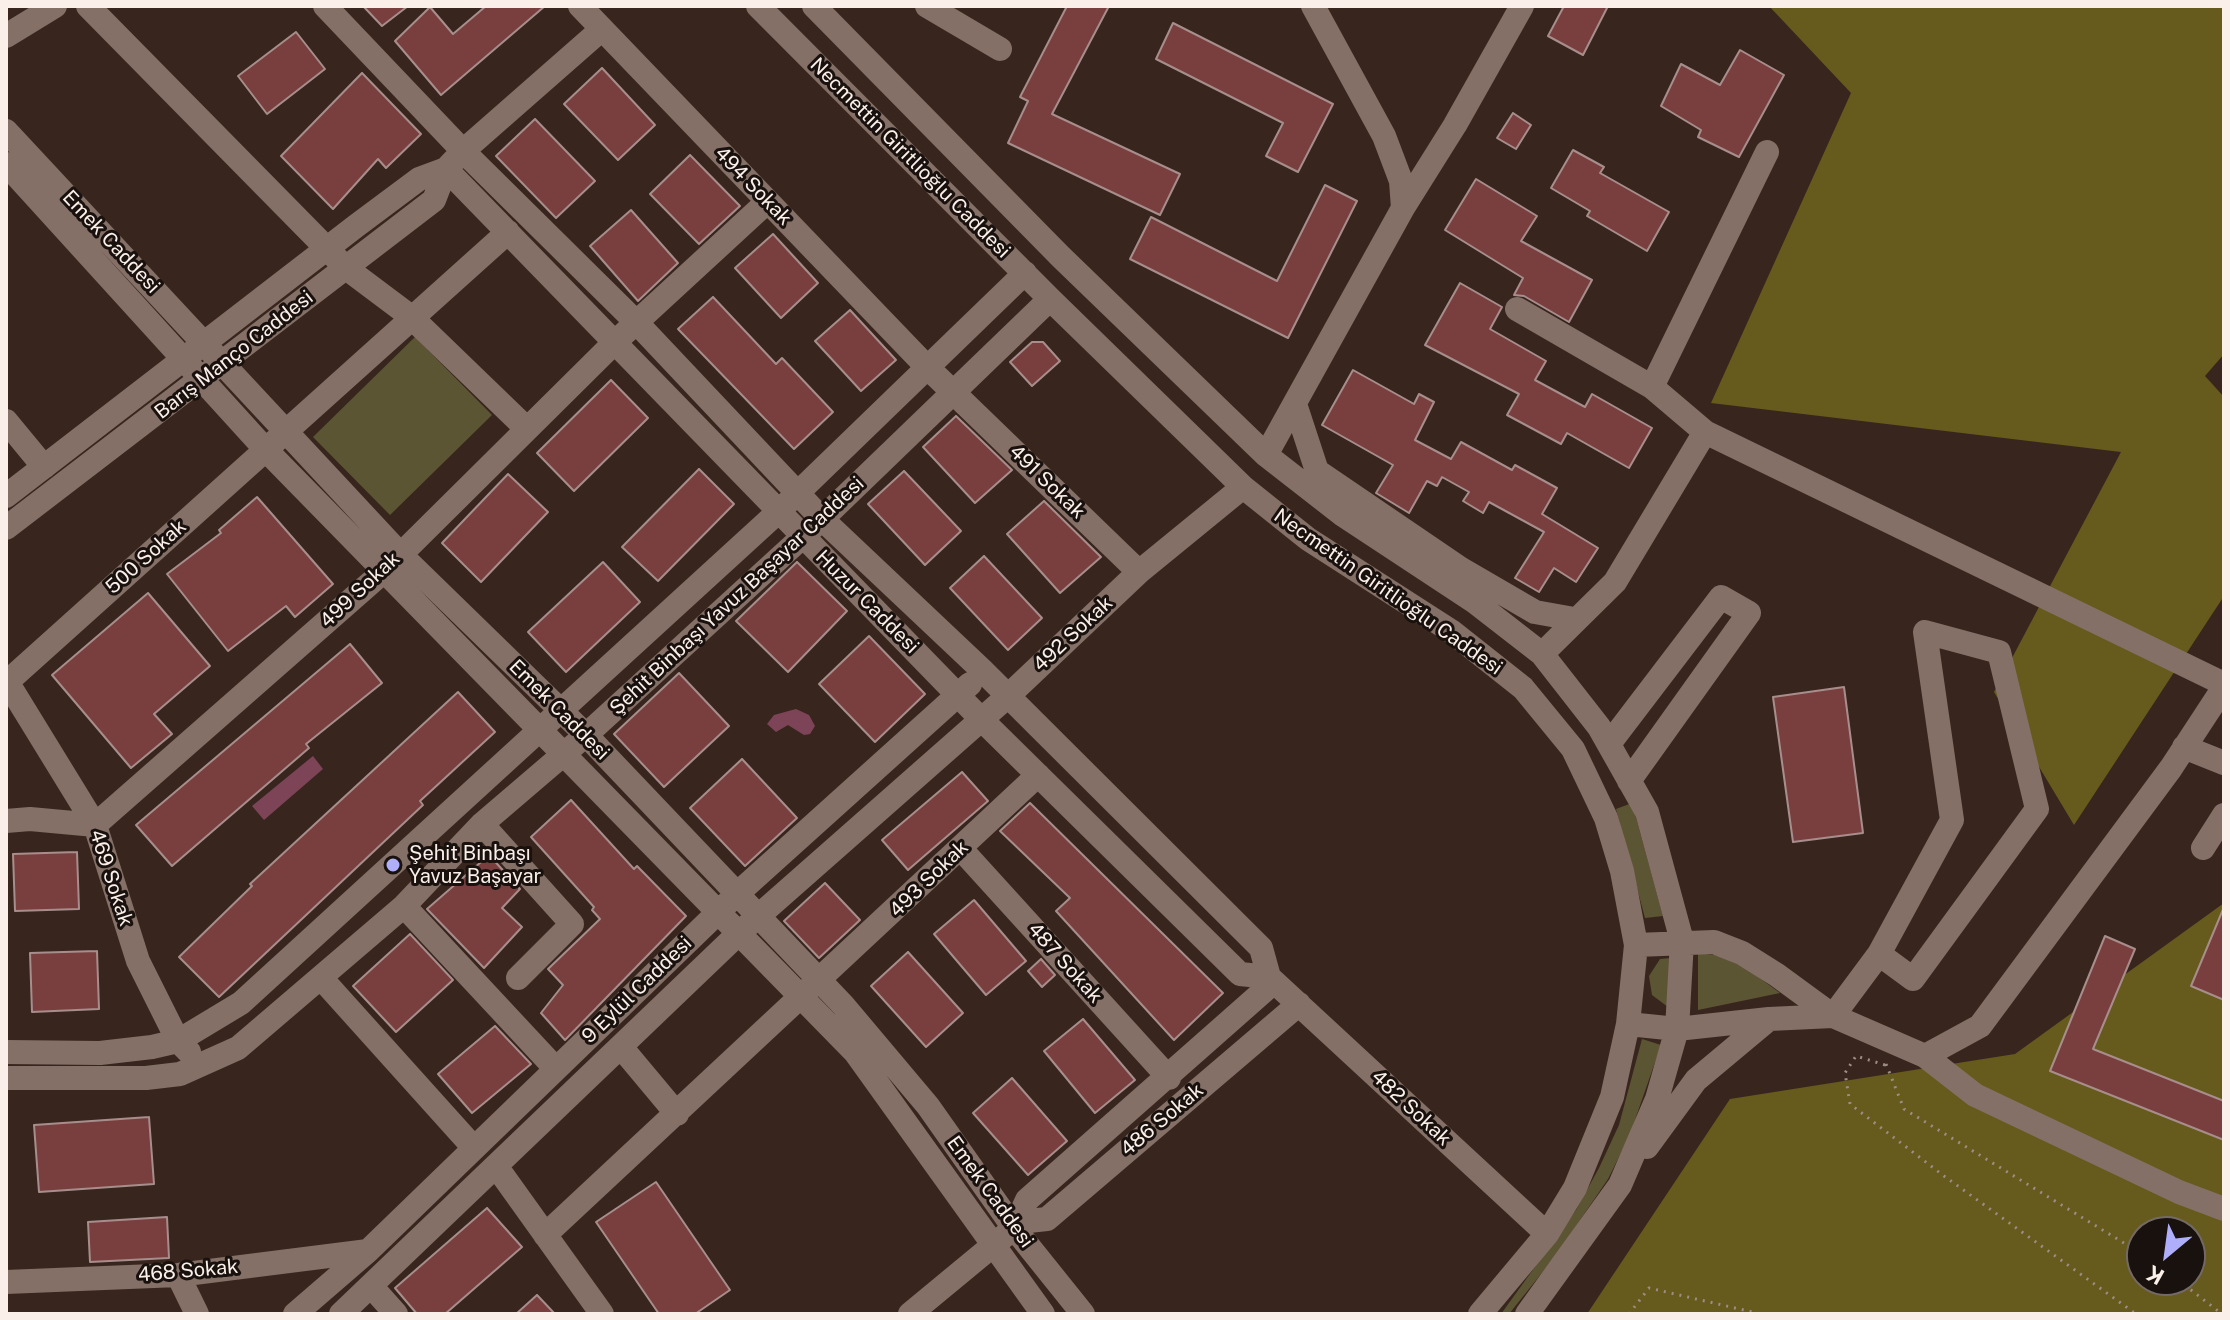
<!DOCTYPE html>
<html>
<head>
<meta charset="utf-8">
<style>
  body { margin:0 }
  #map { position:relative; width:2230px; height:1320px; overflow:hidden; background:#38261e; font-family:"Public Sans",sans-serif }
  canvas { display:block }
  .frame { position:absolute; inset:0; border:8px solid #fbefe9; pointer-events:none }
  .north { position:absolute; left:2126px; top:1216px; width:80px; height:80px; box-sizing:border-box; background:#19110e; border:2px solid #736a66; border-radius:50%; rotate:209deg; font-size:22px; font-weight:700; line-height:32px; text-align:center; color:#fbefe9 }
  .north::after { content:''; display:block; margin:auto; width:28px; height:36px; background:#aeaefa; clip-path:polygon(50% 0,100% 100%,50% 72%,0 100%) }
</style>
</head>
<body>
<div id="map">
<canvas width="2230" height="1320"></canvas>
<div class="frame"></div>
<div class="north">K</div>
</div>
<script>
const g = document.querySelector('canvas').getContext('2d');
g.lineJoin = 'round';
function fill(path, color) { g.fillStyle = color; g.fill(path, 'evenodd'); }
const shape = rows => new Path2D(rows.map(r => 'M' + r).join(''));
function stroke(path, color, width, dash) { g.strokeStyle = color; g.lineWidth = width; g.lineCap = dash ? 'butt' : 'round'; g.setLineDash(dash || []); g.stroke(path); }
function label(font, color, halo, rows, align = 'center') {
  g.font = font + ' "Public Sans",sans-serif'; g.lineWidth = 6; g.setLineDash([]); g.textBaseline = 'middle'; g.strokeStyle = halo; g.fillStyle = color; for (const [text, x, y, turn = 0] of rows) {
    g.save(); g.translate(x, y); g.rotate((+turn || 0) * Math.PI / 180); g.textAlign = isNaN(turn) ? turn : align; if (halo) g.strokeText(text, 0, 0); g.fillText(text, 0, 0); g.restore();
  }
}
fill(shape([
  [415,337,492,415,390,515,313,437],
  [1632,803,1663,916,1645,918,1616,809],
  [1698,953,1722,956,1742,965,1780,993,1698,1010],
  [1671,958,1668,1007,1652,995,1649,976,1660,959],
  [1642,1039,1661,1045,1629,1137,1608,1179,1557,1254,1509,1314,1501,1314,1576,1210,1599,1168,1619,1125]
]), '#5c5534');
fill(shape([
  [1769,6,2224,6,2224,354,2205,376,2224,397,2224,596,2074,825,1994,692,2121,452,1711,403,1851,93],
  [2224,903,2224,1314,1587,1314,1730,1099,2015,1054],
  [2142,1232,2190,1232,2190,1280,2142,1280]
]), '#675a1d');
fill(shape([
  [796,709,809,715,815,726,810,734,804,735,788,725,776,732,767,724,774,715],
  [313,756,323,769,264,820,252,806]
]), '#7d4458');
const building = shape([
  [363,6,408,6,382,26,363,6],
  [486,6,545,6,441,95,395,41,430,7,453,34,486,6],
  [1067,6,1109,6,1052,114,1180,174,1160,215,1008,143,1028,101,1020,97,1067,6],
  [1564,6,1608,6,1583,55,1548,36,1564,6],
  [1173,23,1333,104,1298,172,1266,156,1283,123,1156,59,1173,23],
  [296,32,325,69,267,114,238,76,296,32],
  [1740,50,1784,75,1739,157,1698,137,1701,130,1661,106,1681,64,1720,85,1740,50],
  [602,68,655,125,618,160,564,104,602,68],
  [362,73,421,134,386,168,378,159,333,209,281,156,362,73],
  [1513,113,1531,125,1516,149,1497,138,1513,113],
  [535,119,595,181,556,218,496,156,535,119],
  [1573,150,1604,167,1600,173,1669,212,1647,251,1587,216,1590,211,1551,188,1573,150],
  [690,155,740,206,699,244,650,194,690,155],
  [1476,179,1537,216,1521,241,1592,280,1569,322,1524,296,1514,295,1523,278,1445,230,1476,179],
  [1325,185,1357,201,1288,338,1130,259,1151,217,1277,281,1325,185],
  [631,210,678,263,638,301,590,246,631,210],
  [773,234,818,283,781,318,735,268,773,234],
  [1460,283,1502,307,1490,329,1546,361,1535,380,1585,407,1592,394,1652,428,1629,468,1567,433,1561,444,1507,415,1519,394,1425,345,1460,283],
  [713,297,776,364,782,358,833,412,794,449,678,329,713,297],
  [850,310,896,360,861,391,815,341,850,310],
  [1032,342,1043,342,1060,361,1032,386,1010,362,1032,342],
  [1353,370,1414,404,1419,394,1434,402,1415,440,1451,459,1461,442,1512,470,1515,465,1557,488,1542,514,1598,548,1576,582,1554,568,1539,592,1515,578,1544,532,1489,502,1483,513,1463,501,1469,492,1442,477,1437,486,1427,481,1409,513,1376,493,1393,465,1322,425,1353,370],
  [611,380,648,418,574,491,537,453,611,380],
  [956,416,1012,470,975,503,923,447,956,416],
  [699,469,734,504,658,581,622,547,699,469],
  [904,471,961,531,925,565,868,504,904,471],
  [508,474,548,512,481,582,442,543,508,474],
  [257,497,333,584,295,617,286,606,228,651,167,574,221,533,219,530,257,497],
  [1044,501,1101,557,1060,593,1007,534,1044,501],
  [984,556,1042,618,1008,650,950,588,984,556],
  [603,562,640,602,566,672,528,632,603,562],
  [797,562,847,611,788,672,736,621,797,562],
  [148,593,210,666,154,714,172,734,131,768,52,675,148,593],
  [869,636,925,694,875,742,819,684,869,636],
  [350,644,382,683,306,744,309,748,172,866,136,825,350,644],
  [679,673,729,726,664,787,614,734,679,673],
  [1844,687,1863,833,1793,842,1773,697,1844,687],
  [458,692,495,732,420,801,423,805,219,997,179,957,252,886,250,884,458,692],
  [742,759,797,818,745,866,690,808,742,759],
  [962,772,988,801,908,870,882,840,962,772],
  [571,800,634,869,637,866,686,916,565,1040,541,1013,563,985,548,969,600,919,592,910,594,907,531,837,571,800],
  [1030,803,1223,993,1174,1040,1056,911,1070,898,1000,831,1030,803],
  [77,852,79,909,15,911,13,854,77,852],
  [489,855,520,889,502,908,522,927,484,968,427,909,489,855],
  [825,883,860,920,819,958,784,921,825,883],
  [974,900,1026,961,986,995,934,934,974,900],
  [2224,907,2224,1000,2191,986,2224,907],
  [410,934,453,980,396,1032,353,986,410,934],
  [2105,936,2135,949,2093,1049,2224,1101,2224,1140,2050,1071,2105,936],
  [97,951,99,1009,32,1012,30,953,97,951],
  [908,952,963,1013,926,1047,871,986,908,952],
  [1041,959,1055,975,1042,987,1028,971,1041,959],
  [1083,1019,1135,1080,1095,1113,1044,1051,1083,1019],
  [495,1026,531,1064,472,1113,438,1074,495,1026],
  [1012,1078,1067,1141,1028,1175,973,1113,1012,1078],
  [149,1117,154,1184,39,1192,34,1125,149,1117],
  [656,1182,730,1290,695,1314,659,1314,596,1222,656,1182],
  [487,1208,522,1247,445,1314,417,1314,395,1288,487,1208],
  [167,1217,169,1258,90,1262,88,1222,167,1217],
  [537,1295,555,1314,516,1314,537,1295]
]);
fill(building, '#793f3e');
stroke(building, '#a78e8c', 2);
stroke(shape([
  [1886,1064,1904,1109,2142,1254],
  [1885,1065,1856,1056,1845,1073,1850,1104,1944,1176,2136,1314],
  [2178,1280,2222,1314],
  [1629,1314,1649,1288,1761,1314]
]), '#9c8d86', 3, [2, 6]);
stroke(shape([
  [88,6,346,268,410,316,526,428],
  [325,6,463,151,637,323,822,519,983,671,1261,948,1269,977,1547,1234],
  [580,6,926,366,1139,572],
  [758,6,1050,299,1243,487,1308,539,1451,631,1523,688,1573,749,1606,818,1622,871,1636,945,1628,1024,1612,1097,1575,1188,1547,1234,1480,1314],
  [814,6,1061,257,1266,455,1343,515,1475,602,1542,654,1599,727,1647,812,1682,941,1677,1029,1657,1099,1620,1185,1527,1314],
  [927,6,1000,49],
  [6,36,55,6],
  [6,131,400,554,586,735,843,1005,928,1106,1014,1228,1083,1314],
  [6,164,266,450,855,1052,1043,1314],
  [446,169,981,719,1240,974,1269,977],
  [1403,208,1455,125,1522,6],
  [1517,309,1652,387],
  [1295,404,1317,471,1461,569,1535,612,1574,619],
  [6,421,44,467],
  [1705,432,1652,387,1767,152],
  [1266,455,1403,208,1401,181,1384,136,1313,6],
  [6,496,356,226,419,179,446,169],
  [6,528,434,200,446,169,463,151,602,29],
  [1542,654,1615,582,1705,432,2224,684],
  [6,680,95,825,138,961,178,1041,189,1052],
  [7,682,508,232],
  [1609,744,1721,597,1749,613,1629,781],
  [2184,747,2224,763],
  [6,821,30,819,95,825,383,572,615,342,767,202],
  [482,824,572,924,518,978],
  [2203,848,2224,815],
  [961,849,1169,1078],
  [404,906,556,1069],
  [1636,945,1714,942,1742,953,1777,975,1833,1016,1769,1019,1696,1080,1647,1147],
  [1879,954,1952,820,1925,632,1999,652,2037,809,1913,979,1879,954,1833,1016,1925,1056,1980,1026,2171,768,2224,687],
  [322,979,474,1148],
  [1628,1024,1677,1029,1769,1019],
  [621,1047,677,1114],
  [6,1052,100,1053,152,1047,178,1041,241,1003,778,512,1025,273],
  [1925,1056,1975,1095,2179,1192,2224,1209],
  [6,1078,146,1078,180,1074,238,1048,404,906,482,824,586,735,822,519,1050,299],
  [496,1166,602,1314],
  [1019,1222,1047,1219,1299,1004],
  [545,1235,1038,775],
  [178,1275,197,1314],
  [6,1282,178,1275,368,1251],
  [371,1286,396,1314],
  [295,1314,368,1251,738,893,970,684],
  [341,1314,738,934,1008,696,1139,572,1243,487],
  [910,1314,1014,1228,1027,1200,1274,982]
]), '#857067', 24);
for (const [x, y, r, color] of [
  [393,865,8,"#aeaefa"]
]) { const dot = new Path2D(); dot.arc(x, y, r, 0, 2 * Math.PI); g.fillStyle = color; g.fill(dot); stroke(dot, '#19110e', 3); }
label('20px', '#fbefe9', '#19110e', [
  ["Necmettin Giritlioğlu Caddesi",910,158,45],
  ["494 Sokak",753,186,46],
  ["Emek Caddesi",111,242,47],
  ["Barış Manço Caddesi",234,355,-38],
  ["491 Sokak",1047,482,44],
  ["500 Sokak",146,557,-42],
  ["499 Sokak",360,590,-43],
  ["Necmettin Giritlioğlu Caddesi",1388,592,35],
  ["Şehit Binbaşı Yavuz Başayar Caddesi",737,596,-43],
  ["Huzur Caddesi",867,602,45],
  ["492 Sokak",1073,634,-43],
  ["Emek Caddesi",559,710,45],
  ["469 Sokak",111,878,72],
  ["493 Sokak",929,879,-44],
  ["487 Sokak",1065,963,48],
  ["9 Eylül Caddesi",637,990,-44],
  ["482 Sokak",1411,1108,43],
  ["486 Sokak",1162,1120,-40],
  ["Emek Caddesi",990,1192,54],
  ["468 Sokak",188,1271,-5]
]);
label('20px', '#fbefe9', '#19110e', [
  ["Şehit Binbaşı",409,854],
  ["Yavuz Başayar",409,877]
], 'left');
</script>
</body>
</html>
